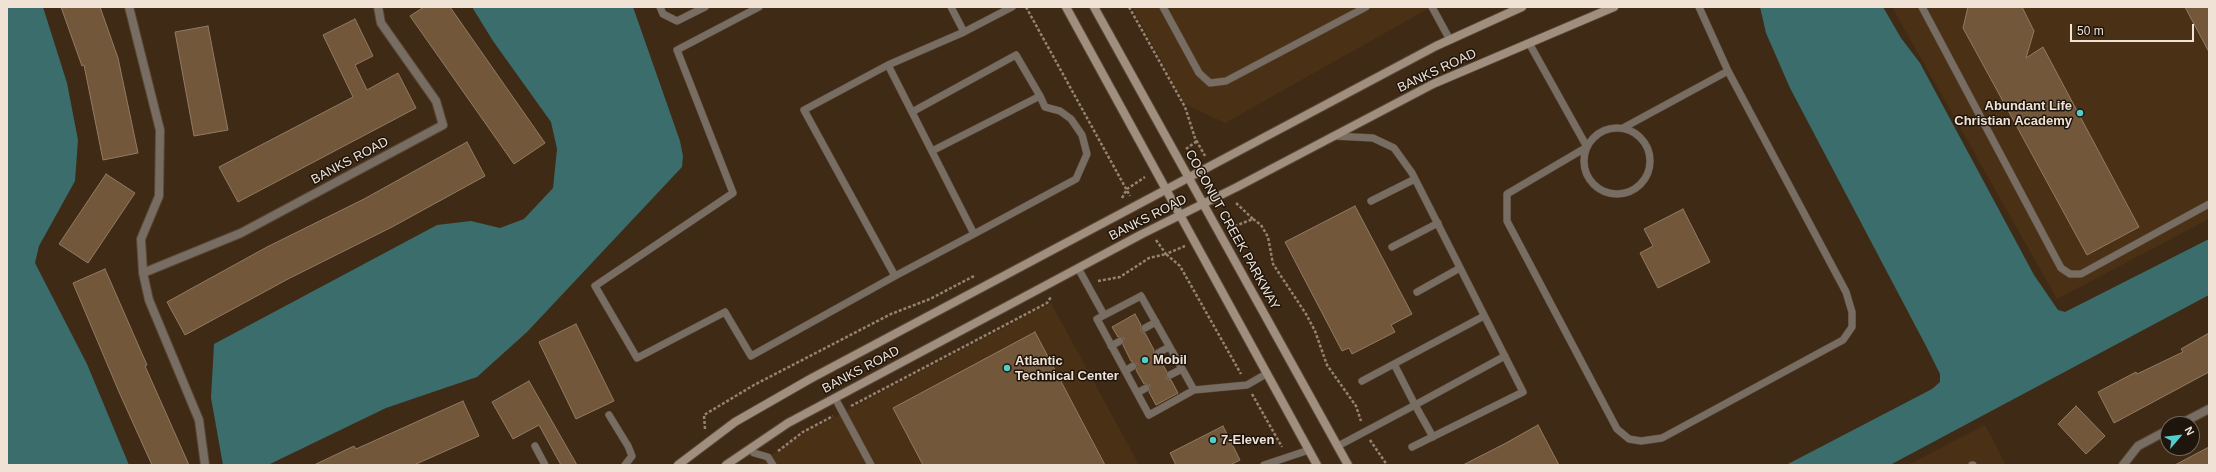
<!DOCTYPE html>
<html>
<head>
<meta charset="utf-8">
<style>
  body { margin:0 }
  #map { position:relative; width:2216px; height:472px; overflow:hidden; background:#3f2a15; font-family:Arial,sans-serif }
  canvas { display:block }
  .frame { position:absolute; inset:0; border:8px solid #f0e2d5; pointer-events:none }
  .north { position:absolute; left:2160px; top:416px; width:40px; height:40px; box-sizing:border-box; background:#1e150c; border:1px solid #72675c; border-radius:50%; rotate:62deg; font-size:11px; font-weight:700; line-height:16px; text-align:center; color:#f0e2d5 }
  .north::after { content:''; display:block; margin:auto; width:14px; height:18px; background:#53cdcb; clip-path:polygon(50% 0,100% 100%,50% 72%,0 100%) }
  .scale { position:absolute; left:2070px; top:24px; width:124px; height:18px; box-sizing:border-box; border:2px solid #f0e2d5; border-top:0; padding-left:5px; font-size:12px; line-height:14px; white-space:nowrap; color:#f0e2d5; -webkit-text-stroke:3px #1e150c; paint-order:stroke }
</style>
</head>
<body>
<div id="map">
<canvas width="2216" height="472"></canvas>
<div class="frame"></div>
<div class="north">N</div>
<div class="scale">50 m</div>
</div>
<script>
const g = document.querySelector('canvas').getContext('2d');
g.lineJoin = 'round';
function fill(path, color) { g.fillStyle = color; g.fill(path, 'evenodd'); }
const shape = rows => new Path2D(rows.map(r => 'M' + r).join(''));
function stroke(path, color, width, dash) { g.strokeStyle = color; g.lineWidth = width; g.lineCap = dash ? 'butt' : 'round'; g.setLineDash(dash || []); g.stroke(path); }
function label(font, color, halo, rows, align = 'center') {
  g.font = font + ' Arial,sans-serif'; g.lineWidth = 3; g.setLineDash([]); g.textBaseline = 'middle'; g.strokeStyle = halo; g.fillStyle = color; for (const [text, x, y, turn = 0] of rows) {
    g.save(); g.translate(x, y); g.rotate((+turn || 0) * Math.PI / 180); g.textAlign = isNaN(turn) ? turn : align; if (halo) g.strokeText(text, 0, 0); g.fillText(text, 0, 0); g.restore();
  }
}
fill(shape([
  [1132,7,1435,7,1424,11,1225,123,1185,104],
  [1892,7,2209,7,2209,219,2057,299],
  [1051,303,1139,465,756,465,810,430],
  [1985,425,2006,465,1908,465]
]), '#4a3115');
fill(shape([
  [7,7,43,7,67,83,78,140,75,181,39,246,35,263,87,364,129,465,7,465],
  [472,7,633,7,680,141,683,156,682,167,527,332,477,377,386,408,268,465,223,465,211,398,214,344,437,225,471,221,500,228,524,219,553,188,557,149,551,122,493,41],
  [1760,7,1883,7,1901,38,1920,63,2034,275,2058,310,2065,312,2209,239,2209,295,1890,465,1786,465,1932,389,1940,382,1940,374,1926,346,1790,88,1766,33]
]), '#3a6d6b');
const building = shape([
  [61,7,100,7,118,58,138,153,103,160,84,65,82,66,61,7],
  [424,7,450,7,545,143,514,164,410,16,424,7],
  [1968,7,2022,7,2034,31,2026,58,2043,47,2139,227,2087,255,1963,28,1968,7],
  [2185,7,2209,7,2209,52,2185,7],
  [355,19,373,56,355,65,367,90,398,73,416,108,238,202,219,167,353,97,323,35,355,19],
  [208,26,228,130,194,136,175,32,208,26],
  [467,142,485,176,392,227,288,279,185,335,167,302,267,247,364,199,467,142],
  [106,174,135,193,88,263,59,244,106,174],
  [1355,206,1412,314,1391,325,1395,332,1352,354,1349,348,1342,351,1285,242,1355,206],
  [1683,209,1710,262,1658,288,1640,253,1653,246,1644,229,1683,209],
  [105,269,147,365,145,366,189,465,152,465,119,392,73,283,105,269],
  [1135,314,1141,325,1141,331,1145,333,1154,350,1154,356,1159,358,1167,372,1166,378,1171,380,1178,393,1156,405,1149,392,1150,385,1144,384,1136,370,1137,364,1131,361,1123,345,1124,338,1118,337,1112,327,1135,314],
  [576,324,614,401,576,419,539,342,576,324],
  [1035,332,1105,465,923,465,893,408,1035,332],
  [2209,333,2209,372,2114,423,2098,392,2136,372,2137,374,2183,352,2181,349,2209,333],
  [529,381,577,465,561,465,539,425,513,439,492,402,529,381],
  [463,401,479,436,414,465,314,465,354,446,356,449,463,401],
  [2076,406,2105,436,2086,454,2058,424,2076,406],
  [1538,425,1559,465,1463,465,1506,443,1538,425],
  [1223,426,1240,460,1230,465,1176,465,1170,453,1223,426],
  [2209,447,2209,465,2175,465,2209,447]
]);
fill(building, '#73573b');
stroke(building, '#927a63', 1);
const lane = shape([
  [660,7,663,14,677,21,705,7],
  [759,7,677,50,733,193,595,286,637,358,725,312,751,356,895,276,804,110,888,65,964,32,1012,7],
  [951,7,964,32],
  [1163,7,1199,73,1210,83,1226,81,1366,7],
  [1432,7,1450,40],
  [1922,7,2061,268,2070,274,2081,274,2209,204],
  [1529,43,1587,147,1507,194,1507,221,1617,429,1629,439,1641,441,1662,438,1843,340,1852,327,1852,312,1846,292,1728,71,1699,7],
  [888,65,974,234,895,276],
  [912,112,1016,55,1040,96],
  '1584 161a33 33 0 1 1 66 0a33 33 0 1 1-66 0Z',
  [1623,128,1728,71],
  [1334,136,1373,138,1394,148,1412,173,1523,392,1412,447],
  [932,151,1040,96,1045,107,1060,111,1071,119,1082,135,1087,154,1076,179,974,234],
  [1371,201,1415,179],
  [1392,247,1438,223],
  [1078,268,1104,315],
  [1417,292,1460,268],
  [1141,296,1194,390,1149,415,1097,319,1141,296],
  [1145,328,1156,322],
  [1111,346,1120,341],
  [1158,353,1169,347],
  [1394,364,1415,405,1505,356],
  [1125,371,1133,366],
  [1170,375,1182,369],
  [1362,381,1484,316],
  [1194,390,1247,385,1266,374],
  [1137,393,1146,388],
  [835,398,871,465],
  [609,415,628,446,632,456,625,465],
  [535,446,545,465],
  [1338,446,1415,405,1433,437],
  [754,453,768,457,773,465],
  [1264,465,1309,450],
  [1972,465,1973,465]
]);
const street = shape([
  [129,7,160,130,159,196,141,239,143,273,149,300,199,420,205,465],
  [143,273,241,233,443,125,436,101,381,23,378,7],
  [2180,424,2209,409],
  [2123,465,2138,446,2168,430]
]);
const secondary = shape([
  [1066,7,1317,465],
  [1094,7,1348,465],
  [678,465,735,422,810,379,1436,46,1522,7],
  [726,465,788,423,1142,234,1237,187,1433,84,1614,7]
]);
stroke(lane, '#5b4734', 8);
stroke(street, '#5b4734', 10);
stroke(secondary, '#5b4734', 10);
stroke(shape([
  [1026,7,1130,196],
  [1129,7,1185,107,1195,138,1205,156],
  [1186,149,1197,141],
  [1122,198,1127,189,1145,177],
  [1253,219,1261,225,1268,237,1273,264,1306,314,1315,331,1327,365,1356,406,1361,421],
  [1230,228,1253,219,1235,202],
  [1156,240,1166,254,1185,246],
  [1098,281,1120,277,1149,258,1166,254,1180,266,1241,374],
  [1252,394,1282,447],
  [851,406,1047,303,1051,297],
  [705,429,704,415,754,385,891,314,930,299,974,276],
  [1370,440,1387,465],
  [778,451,803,432,833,416]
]), '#958372', 2.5, [3, 2]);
stroke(lane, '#776d63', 7);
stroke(street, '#776d63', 8);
stroke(secondary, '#a08f7f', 8);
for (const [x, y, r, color] of [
  [2080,113,4,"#53cdcb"],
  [1145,360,4,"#53cdcb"],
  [1007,368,4,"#53cdcb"],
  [1213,440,4,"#53cdcb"]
]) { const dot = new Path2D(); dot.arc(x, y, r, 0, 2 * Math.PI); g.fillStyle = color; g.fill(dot); stroke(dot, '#1e150c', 1.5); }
label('13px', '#f0e2d5', '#1e150c', [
  ["BANKS ROAD",1437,71,-25],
  ["BANKS ROAD",350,161,-28],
  ["BANKS ROAD",1148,218,-27],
  ["COCONUT CREEK PARKWAY",1232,230,61],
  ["BANKS ROAD",861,370,-28]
]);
label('bold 13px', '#f0e2d5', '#1e150c', [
  ["Abundant Life",2072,106,"right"],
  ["Christian Academy",2072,121,"right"],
  ["Mobil",1153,360],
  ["Atlantic",1015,361],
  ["Technical Center",1015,376],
  ["7-Eleven",1221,440]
], 'left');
</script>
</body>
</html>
